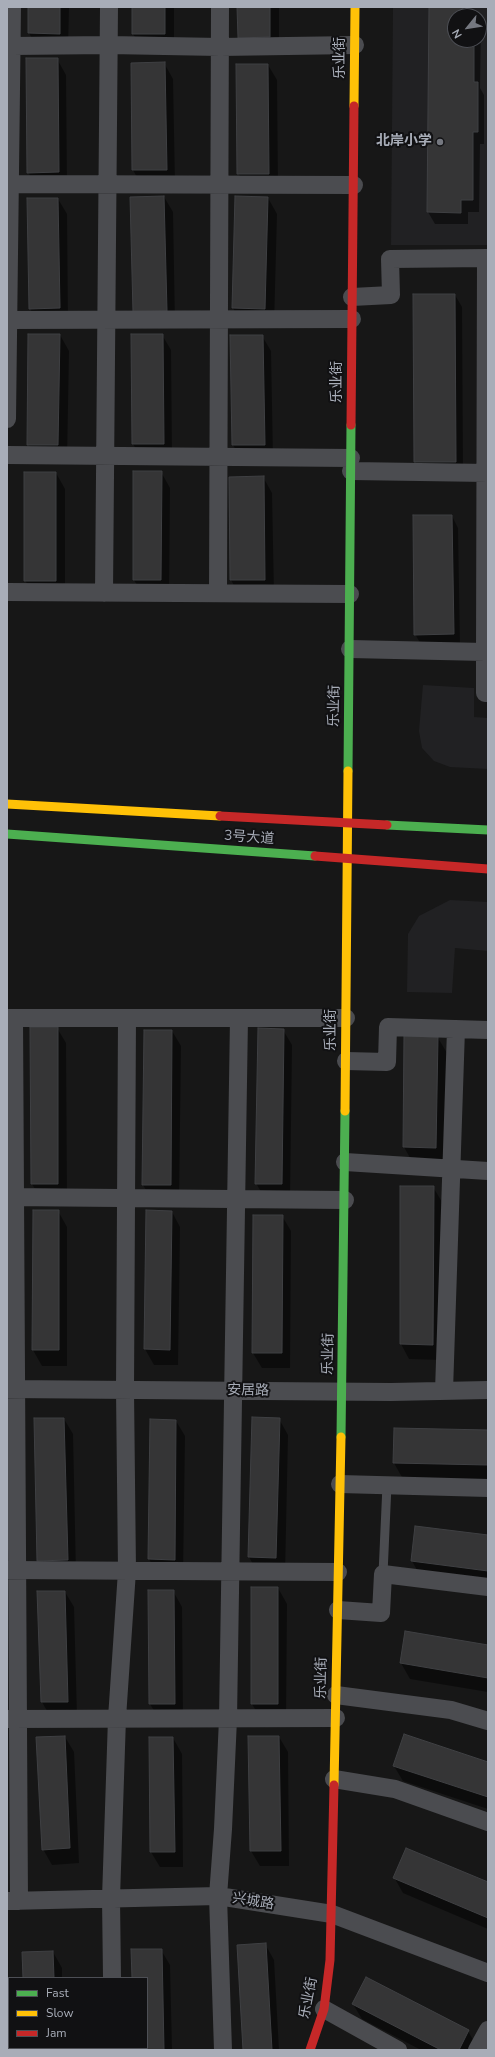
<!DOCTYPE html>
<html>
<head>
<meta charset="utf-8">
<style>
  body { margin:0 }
  #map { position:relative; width:495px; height:2057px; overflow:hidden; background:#171717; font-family:"Nunito Sans",sans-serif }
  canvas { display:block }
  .frame { position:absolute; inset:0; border:8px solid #a8adb8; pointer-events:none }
  .legend { position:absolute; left:8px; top:1977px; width:140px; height:72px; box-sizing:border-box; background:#111113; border:1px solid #4d4f55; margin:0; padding:5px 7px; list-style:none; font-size:12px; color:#a8adb8 }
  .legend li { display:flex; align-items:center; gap:8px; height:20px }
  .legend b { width:20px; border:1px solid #4d4f55 }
  .north { position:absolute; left:447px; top:8px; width:40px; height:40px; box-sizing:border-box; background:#111113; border:1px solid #4d4f55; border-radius:50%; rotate:240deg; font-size:11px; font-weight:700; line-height:16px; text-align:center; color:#a8adb8 }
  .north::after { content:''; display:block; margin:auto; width:14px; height:18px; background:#757880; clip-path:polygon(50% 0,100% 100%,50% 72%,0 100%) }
</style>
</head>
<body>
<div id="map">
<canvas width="495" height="2057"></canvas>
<div class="frame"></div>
<ul class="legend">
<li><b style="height:5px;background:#4caf50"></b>Fast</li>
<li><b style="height:5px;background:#ffc107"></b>Slow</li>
<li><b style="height:5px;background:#c62828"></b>Jam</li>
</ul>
<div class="north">N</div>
</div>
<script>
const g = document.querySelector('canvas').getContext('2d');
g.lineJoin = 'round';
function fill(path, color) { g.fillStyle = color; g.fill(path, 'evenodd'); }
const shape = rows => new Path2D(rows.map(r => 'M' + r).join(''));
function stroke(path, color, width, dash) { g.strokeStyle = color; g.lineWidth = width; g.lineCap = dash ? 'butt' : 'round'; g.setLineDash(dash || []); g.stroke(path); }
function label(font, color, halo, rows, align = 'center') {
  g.font = font + ' "Nunito Sans","Noto Sans SC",sans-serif'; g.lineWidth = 4; g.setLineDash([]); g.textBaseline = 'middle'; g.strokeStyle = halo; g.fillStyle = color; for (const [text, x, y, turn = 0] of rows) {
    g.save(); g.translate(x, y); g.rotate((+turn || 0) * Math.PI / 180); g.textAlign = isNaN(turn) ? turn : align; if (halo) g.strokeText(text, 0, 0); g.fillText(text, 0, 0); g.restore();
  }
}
fill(shape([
  [393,7,488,7,488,245,391,245],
  [455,16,479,16,479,40,455,40],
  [423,685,474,688,474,717,488,718,488,769,450,767,434,761,422,748,419,731],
  [450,900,488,902,488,951,455,948,452,993,407,992,408,934,419,916]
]), '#212123');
fill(shape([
  [29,7,69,7,68,49,38,49,29,33],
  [133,7,174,7,174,50,142,49,133,34],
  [238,7,279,7,279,53,247,53],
  [430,7,464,7,468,13,474,13,475,16,455,16,455,40,479,40,479,22,481,25,480,88,484,95,484,144,480,144,479,212,468,212,468,224,435,224,428,212],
  [57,59,66,75,67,188,37,188,28,172],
  [164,63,173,79,175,185,142,186,133,170,132,64],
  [268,65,277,80,278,189,247,189,238,173],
  [164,197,173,212,175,326,143,327],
  [236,197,268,198,277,214,274,325,242,324,233,308],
  [58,199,67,214,68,324,38,324,30,308],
  [455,295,462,307,463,473,422,473,415,461],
  [60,335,69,351,67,460,37,460,28,444],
  [162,335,171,350,172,459,142,459,133,444],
  [262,336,271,351,273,460,242,460,233,445],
  [161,472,170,488,169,595,143,595,134,580],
  [56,473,65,489,65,596,34,596,25,580],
  [263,477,272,493,274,595,240,596,231,580,230,478],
  [452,516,458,528,460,646,422,646,415,634],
  [57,1028,66,1043,67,1199,41,1199,32,1184],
  [283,1030,292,1045,290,1199,265,1199,256,1183],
  [172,1031,181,1046,179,1200,152,1200,143,1185],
  [405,1037,438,1038,447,1053,445,1163,413,1163,404,1147],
  [433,1187,442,1202,441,1360,409,1359,401,1344],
  [34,1211,58,1211,67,1227,67,1366,42,1366,33,1350],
  [147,1211,172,1212,180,1227,178,1365,154,1365,145,1349],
  [282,1216,291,1231,290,1368,262,1368,253,1353],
  [64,1419,73,1434,76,1575,47,1576,38,1560],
  [279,1419,288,1435,285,1574,258,1573,249,1557],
  [151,1420,176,1421,185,1436,183,1575,158,1575,149,1559],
  [395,1429,488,1431,488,1480,403,1479,394,1463],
  [416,1528,488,1536,488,1585,421,1577,412,1561],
  [278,1588,287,1604,286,1719,261,1719,252,1704],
  [173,1591,182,1607,183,1719,159,1719,150,1704],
  [38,1592,65,1592,74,1607,77,1717,51,1718,42,1702],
  [488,1646,488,1692,410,1679,401,1663],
  [65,1737,74,1752,79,1863,52,1865,43,1849],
  [279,1737,288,1752,289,1866,260,1866,251,1851],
  [173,1738,182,1754,183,1867,160,1867,151,1852],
  [488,1763,488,1809,403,1781,394,1766],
  [394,1877,488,1884,488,1929,403,1893],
  [265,1944,274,1960,279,2050,244,2050],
  [161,1950,170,1965,172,2050,135,2050,135,2048,147,2048,147,1978,133,1978],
  [53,1952,62,1968,62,1978,24,1978],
  [353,2004,468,2031,477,2047,475,2050,421,2050,362,2019],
  [26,2048,64,2048,64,2050,26,2050]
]), '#0007');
const building = shape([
  [28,7,60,7,60,34,28,33,28,7],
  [132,7,165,7,165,34,132,34,132,7],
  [237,7,270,7,270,37,238,38,237,7],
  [429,7,463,7,463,12,474,12,474,16,455,16,455,40,474,40,474,82,478,82,478,132,473,132,473,200,461,200,461,213,427,212,429,7],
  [26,58,58,58,59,172,27,173,26,58],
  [165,62,167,170,132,170,131,63,165,62],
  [236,64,268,64,269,174,237,174,236,64],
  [164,196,167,311,133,312,130,197,164,196],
  [235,196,268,197,265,309,232,308,235,196],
  [27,198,58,198,60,308,29,309,27,198],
  [413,294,455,294,456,462,414,462,413,294],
  [28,334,60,334,58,445,27,445,28,334],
  [131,334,163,334,164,444,132,444,131,334],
  [230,335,263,335,265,445,232,445,230,335],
  [133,471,162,471,161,580,133,580,133,471],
  [24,472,56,472,56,581,24,581,24,472],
  [264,476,265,580,230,580,229,477,264,476],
  [413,515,452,515,454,634,414,635,413,515],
  [30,1027,58,1027,58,1184,31,1184,30,1027],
  [258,1028,284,1029,282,1184,255,1184,258,1028],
  [144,1030,172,1030,171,1185,142,1185,144,1030],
  [404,1036,438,1037,436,1148,403,1147,404,1036],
  [400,1186,434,1186,433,1345,400,1344,400,1186],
  [33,1210,59,1210,59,1350,32,1350,33,1210],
  [146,1210,172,1211,170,1350,144,1349,146,1210],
  [253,1215,283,1215,282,1353,252,1353,253,1215],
  [252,1417,280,1418,276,1558,248,1557,252,1417],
  [34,1418,64,1418,68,1560,37,1561,34,1418],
  [150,1419,176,1420,175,1560,148,1559,150,1419],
  [394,1428,488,1430,488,1465,393,1463,394,1428],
  [415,1526,488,1535,488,1571,411,1561,415,1526],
  [251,1587,278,1587,278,1704,251,1704,251,1587],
  [148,1590,174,1590,175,1704,149,1704,148,1590],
  [37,1591,65,1591,68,1702,41,1702,37,1591],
  [405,1631,488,1645,488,1678,400,1663,405,1631],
  [404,1734,488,1762,488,1797,393,1766,404,1734],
  [65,1736,70,1848,42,1850,36,1737,65,1736],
  [248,1736,279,1736,281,1851,250,1851,248,1736],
  [149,1737,173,1737,175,1852,150,1852,149,1737],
  [406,1848,488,1882,488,1918,393,1878,406,1848],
  [266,1943,272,2050,243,2050,237,1945,266,1943],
  [131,1949,162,1949,164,2050,134,2050,134,2048,147,2048,147,1978,132,1978,131,1949],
  [53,1951,54,1978,23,1978,22,1952,53,1951],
  [366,1977,469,2030,459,2050,441,2050,352,2004,366,1977],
  [25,2048,56,2048,56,2050,25,2050,25,2048]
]);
fill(building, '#353536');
stroke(building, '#3f4043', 1);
stroke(shape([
  [383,1574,387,1485]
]), '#4b4c50', 9);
stroke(shape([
  [12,46,109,45,220,47,355,45],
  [7,184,354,185],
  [352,297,391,295,390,259,488,258],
  [7,320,352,319],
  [7,419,12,7],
  [7,455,351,458],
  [351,471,488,473],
  [7,592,350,594],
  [104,593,109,7],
  [218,593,220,7],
  [350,649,485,652,485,693,488,693],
  [485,652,486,258],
  [7,1018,346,1018],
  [14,1018,19,1901],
  [346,1061,387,1062,388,1027,488,1030],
  [345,1162,488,1171],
  [7,1197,345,1200],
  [7,1389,391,1392,488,1390],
  [444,1391,456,1029],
  [340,1484,488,1488],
  [7,1570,338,1572],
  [338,1610,381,1613,383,1574,488,1587],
  [336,1695,451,1710,488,1721],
  [7,1719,336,1718],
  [334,1779,395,1789,488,1822],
  [8,1901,218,1896,332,1914,488,1973],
  [112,1978,111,1898,117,1718,127,1571,125,1390,127,1018],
  [324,2009,398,2050],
  [113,2048,113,2050],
  [223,2050,218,1896,223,1829,228,1719,239,1018],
  [477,2050,488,2030]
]), '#4b4c50', 18);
stroke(shape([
  [348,771,351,425],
  [387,825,488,830],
  [7,834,315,856],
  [341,1437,345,1111]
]), '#4caf50', 9);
stroke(shape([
  [354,106,355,7],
  [7,804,220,816],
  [345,1111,348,771],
  [334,1785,341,1437]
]), '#ffc107', 9);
stroke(shape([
  [351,425,354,106],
  [220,816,387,825],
  [315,856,488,869],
  [310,2050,324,2009,330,1960,334,1785]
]), '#c62828', 9);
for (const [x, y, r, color] of [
  [440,142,4,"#757880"]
]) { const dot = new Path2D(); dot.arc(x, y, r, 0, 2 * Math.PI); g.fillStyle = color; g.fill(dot); stroke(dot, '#111113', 1.5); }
label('14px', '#a8adb8', '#111113', [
  ["乐业街",341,58,-90],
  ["乐业街",338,382,-90],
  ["乐业街",335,706,-89],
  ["3号大道",249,838,4],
  ["乐业街",332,1030,-90],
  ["乐业街",329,1354,-89],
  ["安居路",248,1391,1],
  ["乐业街",322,1678,-89],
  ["兴城路",253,1902,9],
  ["乐业街",309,1998,-79]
]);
label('bold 14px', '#a8adb8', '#111113', [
  ["北岸小学",432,142]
], 'right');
</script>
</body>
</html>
